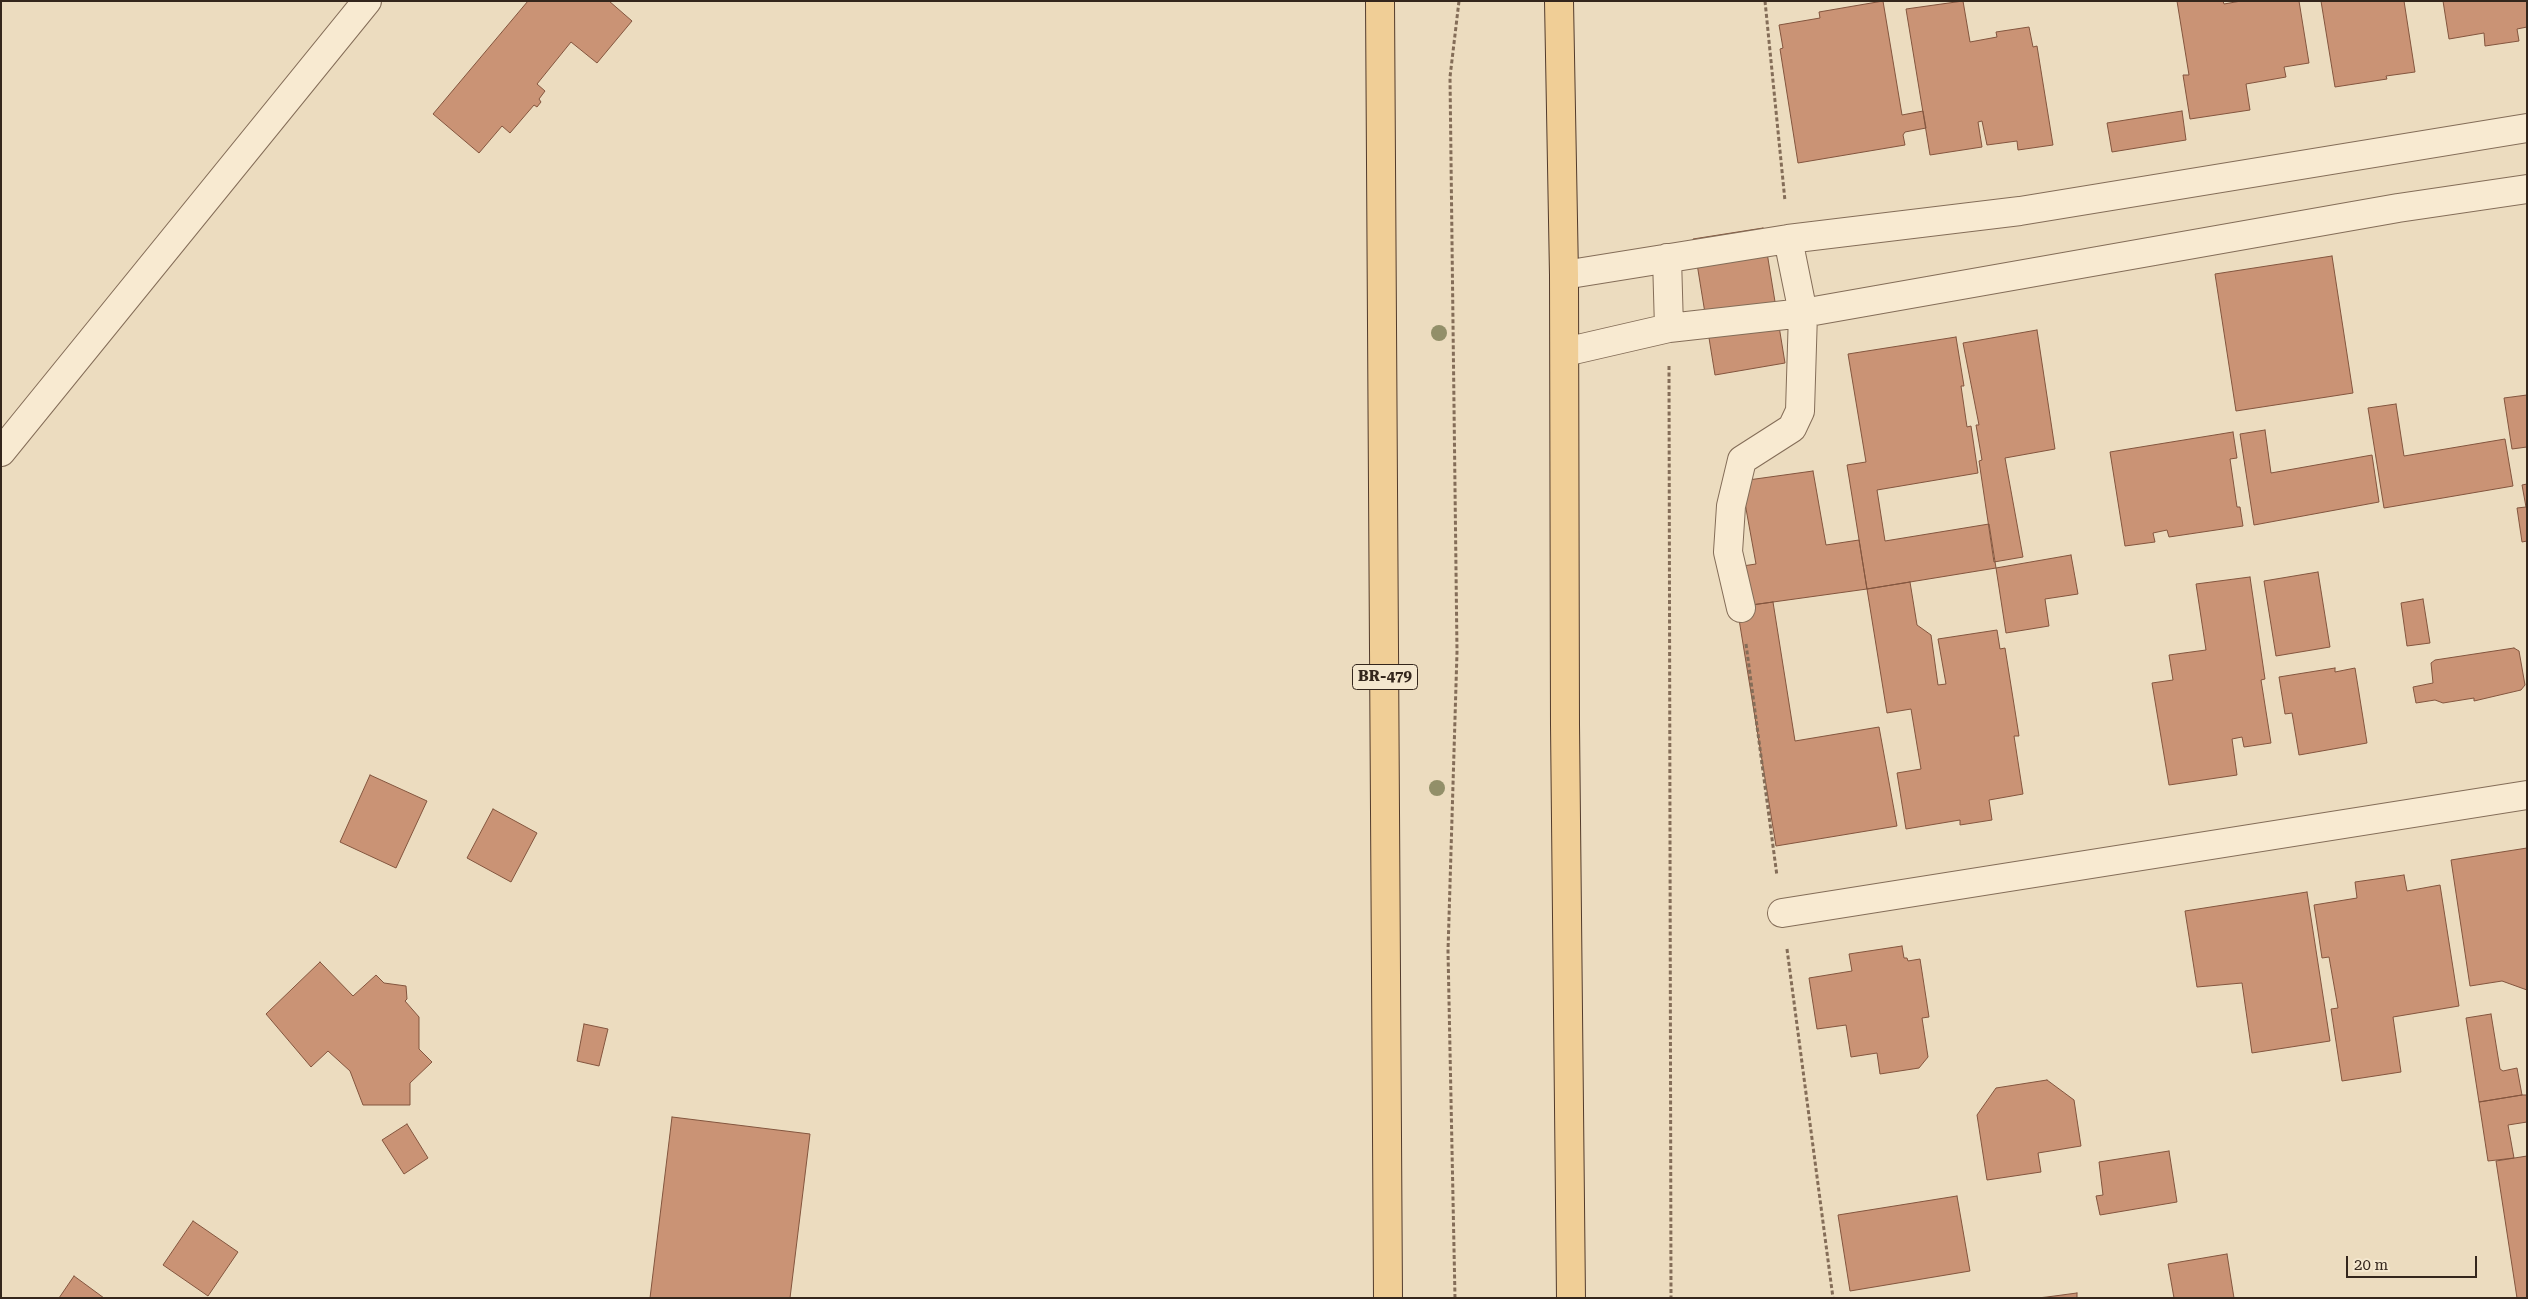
<!DOCTYPE html>
<html>
<head>
<meta charset="utf-8">
<style>
  body { margin:0 }
  #map { position:relative; width:2528px; height:1299px; overflow:hidden; background:#ecdcbf; font-family:"Roboto Serif",serif }
  canvas { display:block }
  .frame { position:absolute; inset:0; border:2px solid #34261c; pointer-events:none }
  .scale { position:absolute; left:2346px; top:1256px; width:131px; height:22px; box-sizing:border-box; border:2px solid #34261c; border-top:0; padding-left:6px; font-size:15px; line-height:18px; white-space:nowrap; color:#34261c; -webkit-text-stroke:4px #f4e7ce; paint-order:stroke }
</style>
</head>
<body>
<div id="map">
<canvas width="2528" height="1299"></canvas>
<div class="frame"></div>
<div class="scale">20 m</div>
</div>
<script>
const g = document.querySelector('canvas').getContext('2d');
g.lineJoin = 'round';
function fill(path, color) { g.fillStyle = color; g.fill(path, 'evenodd'); }
const shape = rows => new Path2D(rows.map(r => 'M' + r).join(''));
function stroke(path, color, width, dash) { g.strokeStyle = color; g.lineWidth = width; g.lineCap = dash ? 'butt' : 'round'; g.setLineDash(dash || []); g.stroke(path); }
function label(font, color, halo, rows, align = 'center') {
  g.font = font + ' "Roboto Serif",serif'; g.lineWidth = 4; g.setLineDash([]); g.textBaseline = 'middle'; g.strokeStyle = halo; g.fillStyle = color; for (const [text, x, y, turn = 0] of rows) {
    g.save(); g.translate(x, y); g.rotate((+turn || 0) * Math.PI / 180); g.textAlign = isNaN(turn) ? turn : align; if (halo) g.strokeText(text, 0, 0); g.fillText(text, 0, 0); g.restore();
  }
}
const building = shape([
  [528,1,609,1,632,21,597,63,571,42,537,84,545,91,539,99,541,102,537,107,534,105,510,133,502,126,479,153,433,114,528,1],
  [1883,1,1902,115,1923,111,1926,128,1905,132,1903,135,1905,145,1798,163,1780,49,1783,48,1779,25,1820,18,1819,12,1883,1],
  [1963,1,1970,42,1997,37,1996,32,2029,27,2033,47,2037,46,2053,145,2018,150,2017,141,1987,145,1982,121,1978,122,1982,147,1930,155,1906,9,1963,1],
  [2177,1,2223,1,2224,4,2241,1,2299,1,2309,63,2284,67,2286,77,2246,84,2250,110,2190,119,2183,75,2189,75,2177,1],
  [2321,1,2404,1,2415,72,2386,76,2387,79,2335,87,2321,1],
  [2443,1,2527,1,2527,27,2517,29,2519,41,2485,46,2484,33,2449,39,2443,1],
  [2182,111,2186,140,2112,152,2107,123,2182,111],
  [1763,228,1785,363,1715,375,1693,239,1763,228],
  [2332,256,2353,393,2236,411,2215,274,2332,256],
  [2037,330,2055,449,2005,458,2023,557,1994,562,1979,461,1982,460,1976,425,1979,425,1963,343,2037,330],
  [1956,337,1964,386,1961,386,1967,427,1971,426,1978,473,1877,490,1885,541,1989,524,1996,568,1867,589,1847,465,1866,462,1848,354,1956,337],
  [2527,395,2527,447,2512,449,2504,398,2527,395],
  [2396,404,2404,456,2505,439,2513,486,2384,508,2368,408,2396,404],
  [2265,430,2271,473,2372,455,2379,502,2254,525,2240,434,2265,430],
  [2233,432,2237,458,2230,459,2237,507,2240,507,2243,526,2169,537,2167,530,2153,533,2155,542,2125,546,2110,452,2233,432],
  [1813,471,1826,545,1859,540,1867,589,1737,607,1729,568,1756,564,1741,481,1813,471],
  [2527,484,2527,541,2522,542,2517,508,2526,507,2522,485,2527,484],
  [2071,555,2078,594,2045,599,2049,626,2006,633,1996,568,2071,555],
  [2318,572,2330,647,2276,656,2264,581,2318,572],
  [2250,577,2265,679,2261,680,2271,743,2244,747,2242,737,2232,739,2237,775,2169,785,2152,683,2173,680,2169,655,2206,650,2196,584,2250,577],
  [1910,582,1917,625,1931,635,1938,685,1946,684,1938,639,1997,630,2000,649,2005,648,2019,736,2014,736,2023,794,1989,800,1992,820,1960,825,1960,820,1906,829,1897,773,1921,769,1911,709,1887,713,1867,589,1910,582],
  [2423,599,2430,643,2407,646,2401,603,2423,599],
  [1773,602,1795,741,1879,727,1897,826,1776,846,1737,607,1773,602],
  [2514,648,2519,651,2525,685,2521,690,2474,701,2474,698,2443,703,2435,700,2416,703,2413,687,2433,683,2431,663,2435,660,2514,648],
  [2335,668,2335,672,2355,668,2367,743,2299,755,2292,713,2285,714,2279,677,2335,668],
  [370,775,427,801,396,868,340,842,370,775],
  [493,809,537,833,511,882,467,858,493,809],
  [2527,848,2527,990,2502,981,2470,986,2451,860,2527,848],
  [2404,875,2407,891,2440,885,2459,1006,2393,1017,2401,1072,2342,1081,2331,1009,2338,1008,2329,957,2322,958,2314,905,2357,898,2355,882,2404,875],
  [2307,892,2330,1041,2252,1053,2242,983,2197,987,2185,911,2307,892],
  [1902,946,1904,958,1907,958,1908,961,1920,959,1929,1017,1922,1018,1928,1057,1919,1068,1880,1074,1877,1053,1851,1057,1846,1025,1817,1029,1809,978,1852,971,1849,954,1902,946],
  [320,962,353,996,376,975,384,983,406,986,407,999,405,1001,419,1017,419,1049,432,1062,410,1083,410,1105,363,1105,350,1071,328,1051,311,1067,266,1014,320,962],
  [2491,1014,2500,1069,2503,1071,2517,1068,2522,1095,2479,1102,2466,1018,2491,1014],
  [584,1024,608,1029,599,1066,577,1061,584,1024],
  [2047,1080,2074,1100,2081,1146,2038,1153,2041,1172,1987,1180,1977,1115,1996,1088,2047,1080],
  [2522,1095,2527,1095,2527,1122,2508,1125,2514,1158,2488,1161,2479,1102,2522,1095],
  [672,1117,810,1134,790,1298,650,1298,672,1117],
  [407,1124,428,1158,404,1174,382,1140,407,1124],
  [2169,1151,2177,1202,2100,1215,2096,1196,2103,1195,2099,1162,2169,1151],
  [2527,1156,2527,1298,2517,1298,2496,1161,2527,1156],
  [1957,1196,1970,1271,1850,1291,1838,1215,1957,1196],
  [193,1221,238,1252,208,1296,163,1265,193,1221],
  [2227,1254,2234,1298,2174,1298,2168,1264,2227,1254],
  [74,1276,104,1298,59,1298,74,1276],
  [2077,1293,2077,1298,2037,1298,2047,1297,2077,1293]
]);
fill(building, '#ca9375');
stroke(building, '#83553e', 1);
const minor = shape([
  [1667,258,1669,328],
  [1564,275,1788,239,2020,211,2527,128],
  [1565,352,1669,328,1803,313,2398,208,2527,189],
  [1,452,367,1],
  [1741,608,1728,552,1731,506,1742,460,1792,428,1800,411,1803,313,1788,239],
  [1782,913,2527,795]
]);
const primary = shape([
  [1380,1,1388,1298],
  [1559,1,1564,275,1565,725,1571,1298]
]);
stroke(minor, '#846d58', 30);
stroke(primary, '#523b2c', 30);
stroke(shape([
  [1765,1,1785,201],
  [1669,366,1671,1298],
  [1746,644,1777,876],
  [1787,949,1833,1298],
  [1455,1298,1448,951,1457,652,1450,77,1459,1]
]), '#846d58', 3, [4, 2.5]);
stroke(minor, '#f8ead1', 28);
stroke(primary, '#f0ce96', 28);
g.fillStyle = '#928f69';
for (const [x, y] of [
  [1439,333],
  [1437,788]
]) { g.beginPath(); g.arc(x, y, 8, 0, 2 * Math.PI); g.fill(); }
for (const [x, y, w] of [
  [1385,677,65]
]) { const box = new Path2D(); box.roundRect(x - w / 2, y - 12.5, w, 25, 4); g.fillStyle = '#f4e7ce'; g.fill(box); stroke(box, '#34261c', 1); }
label('bold 15px', '#34261c', null, [
  ["BR-479",1385,677]
]);
</script>
</body>
</html>
